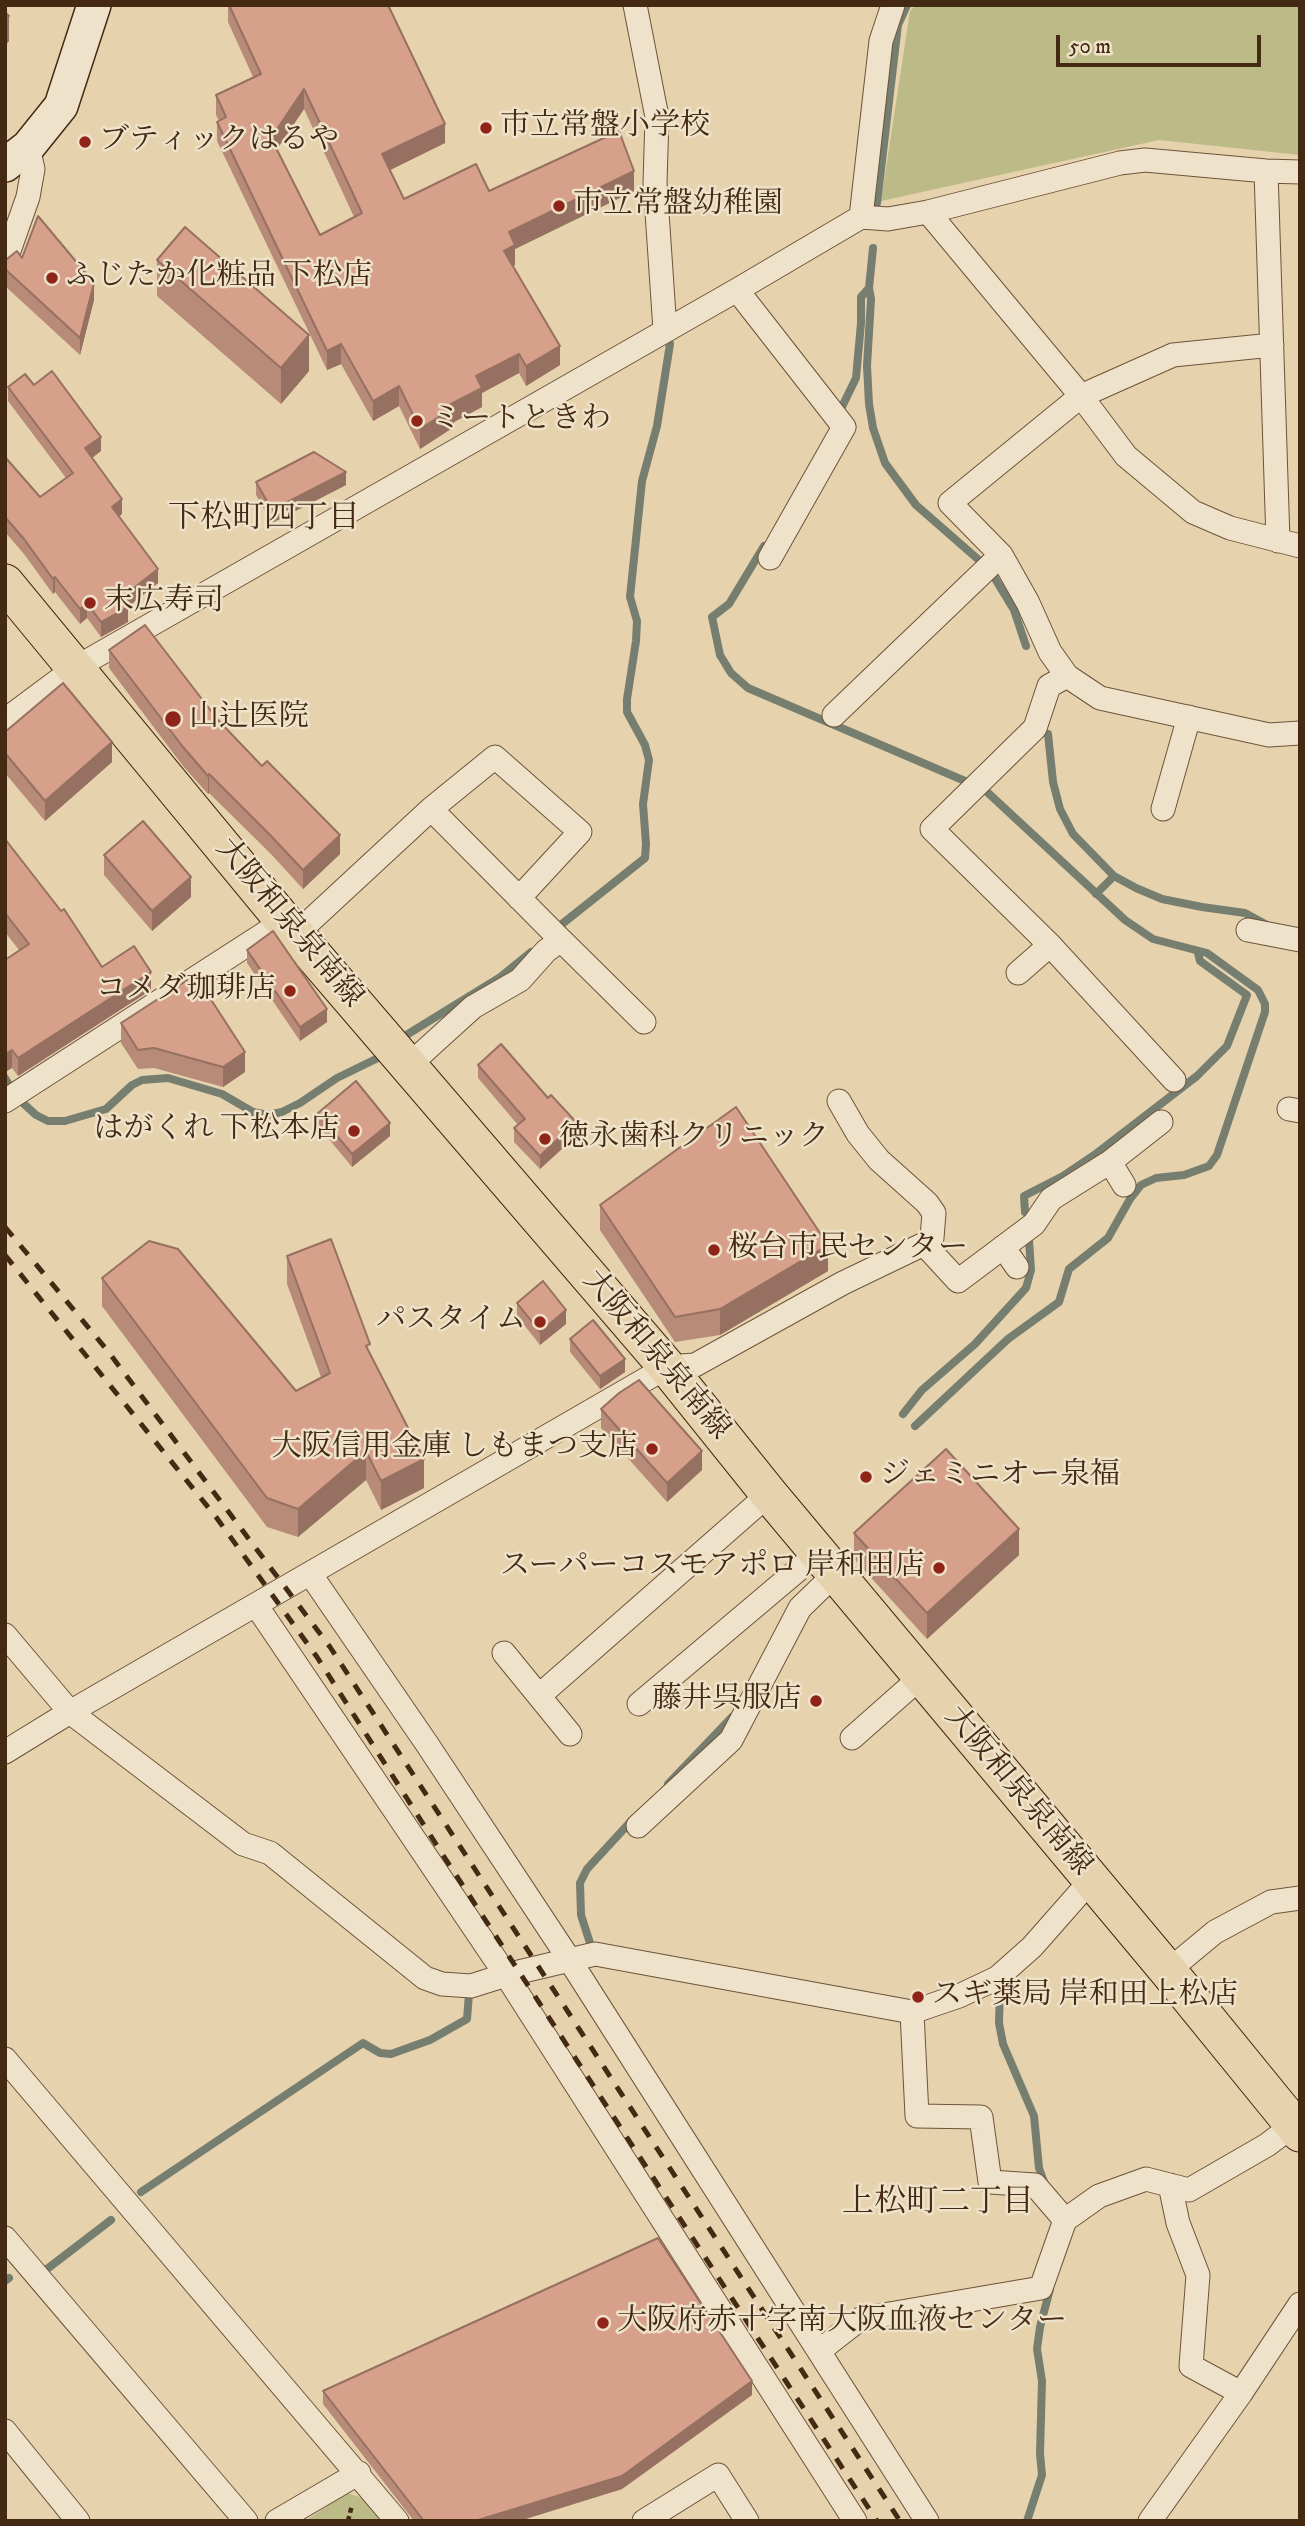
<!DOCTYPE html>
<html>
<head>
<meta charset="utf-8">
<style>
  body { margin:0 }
  #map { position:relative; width:1305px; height:2526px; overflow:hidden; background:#e7d2ae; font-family:"IM FELL DW Pica",serif }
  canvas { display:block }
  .frame { position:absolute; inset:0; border:7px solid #442913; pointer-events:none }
  .scale { position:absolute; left:1056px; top:35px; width:205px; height:32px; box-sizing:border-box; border:4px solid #442913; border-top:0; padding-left:9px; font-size:21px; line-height:24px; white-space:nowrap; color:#442913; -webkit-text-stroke:5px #efe2ca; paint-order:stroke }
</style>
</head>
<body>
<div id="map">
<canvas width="1305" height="2526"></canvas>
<div class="frame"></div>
<div class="scale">50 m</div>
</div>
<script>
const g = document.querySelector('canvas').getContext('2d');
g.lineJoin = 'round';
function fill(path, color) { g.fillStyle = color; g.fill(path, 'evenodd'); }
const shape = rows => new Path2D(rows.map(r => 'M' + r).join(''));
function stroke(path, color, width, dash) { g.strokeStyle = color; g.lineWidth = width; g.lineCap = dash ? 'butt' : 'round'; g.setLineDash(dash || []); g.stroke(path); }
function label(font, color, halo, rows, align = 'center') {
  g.font = font + ' "IM FELL DW Pica","Noto Serif JP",serif'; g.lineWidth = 5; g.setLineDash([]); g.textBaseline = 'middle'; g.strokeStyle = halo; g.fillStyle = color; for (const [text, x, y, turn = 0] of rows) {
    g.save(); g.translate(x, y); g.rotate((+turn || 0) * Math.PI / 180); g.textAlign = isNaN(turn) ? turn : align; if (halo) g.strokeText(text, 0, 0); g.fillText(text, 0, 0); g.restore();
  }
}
fill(shape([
  [916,5,1300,5,1300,155,1159,140,881,201,910,11],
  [347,2493,366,2499,381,2521,305,2521]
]), '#bcba86');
stroke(shape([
  [877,203,898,25,907,5],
  [869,288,871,299,867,366,869,404,873,428,885,463,916,505,980,561],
  [839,413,856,378,861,323,861,297,869,288,873,248],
  [764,546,729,604,712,617,720,655,731,673,748,688,965,781],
  [994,577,1014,610,1026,646],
  [1048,734,1053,782,1060,809,1073,834,1114,876,1136,888,1162,899,1202,907,1245,913,1267,925],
  [1096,894,1114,876],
  [562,924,645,858,646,844,643,804,649,760,645,745,627,712,627,699,636,641,637,621,630,597,642,481,657,426,670,344],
  [408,1034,499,978,531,952],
  [5,1078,11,1088],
  [24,1104,36,1115,48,1121,65,1121,106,1109,132,1085,142,1080,168,1078,222,1094,253,1112,268,1115,282,1112,300,1103,337,1078,378,1058],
  [1025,1212,1024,1196,1063,1176,1097,1153,1197,1076,1227,1046,1247,995,1200,961,1198,953],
  [903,1414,922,1390,975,1344,1026,1288,1031,1270,1029,1240],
  [915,1426,1008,1339,1059,1302,1069,1269,1108,1238,1130,1199,1141,1185,1156,1178,1184,1175,1209,1166,1217,1155,1265,1012,1265,1004,1258,990,1207,953,1153,939,1125,920,986,791],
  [668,1784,732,1717],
  [590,1943,581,1915,580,1883,587,1869,634,1818],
  [1000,1988,999,2023,1003,2044,1034,2116,1039,2168,1045,2185],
  [141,2192,363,2043,380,2053,391,2054,430,2040,467,2019,469,1994],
  [47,2269,111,2220],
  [5,2281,9,2278],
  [1027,2521,1042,2475,1040,2454,1042,2381,1037,2349,1040,2327,1050,2289]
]), '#767e6f', 8);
const street = shape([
  [635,5,657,117,655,183,665,330],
  [1266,171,1278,541],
  [928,212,1081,396,1126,456,1193,512,1230,528,1300,546],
  [861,217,881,41,893,5],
  [5,262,28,197,33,169,28,147],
  [737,290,844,427,770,558],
  [1272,345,1173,355,1081,396,950,503,1001,555,1028,603,1050,652,1067,676,1100,698,1269,735,1300,733],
  [1067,676,1049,686,1035,728,932,829,1050,945,1174,1080],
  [834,715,1001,555],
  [5,720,75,668,737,290,861,217,888,219,928,212,1120,163,1145,160,1266,171,1300,172],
  [431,809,561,940],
  [1163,809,1189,717],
  [1248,930,1300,940],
  [295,935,431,809,495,757,580,832,519,898],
  [1018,973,1050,945],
  [408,1066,473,1007,520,980,546,951,561,940,644,1022],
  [5,1101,284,921],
  [1289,1109,1300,1111],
  [1110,1162,1124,1185],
  [924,1244,958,1281,1034,1224,1051,1199,1110,1162,1161,1122],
  [1003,1247,1017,1267],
  [311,1575,427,1744,569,1959,927,2521],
  [256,1605,506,1975,855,2521],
  [5,1635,70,1712,243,1844,270,1853,425,1978,442,1984,471,1986,506,1975,595,1954,912,2012,959,1996,997,1978,1032,1947,1091,1880],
  [504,1653,570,1734],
  [540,1695,769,1494],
  [639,1704,818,1553],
  [852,1738,921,1677],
  [5,1752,70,1712,667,1367,695,1365,843,1283,924,1244,932,1238,934,1213,927,1203,879,1160,858,1134,839,1101],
  [638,1826,731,1740,800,1608,835,1574],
  [1168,1971,1215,1932,1271,1902,1300,1898],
  [912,2012,917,2116,981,2117,990,2182,1035,2185,1065,2220],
  [5,2059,397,2521],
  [1170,2185,1178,2223,1198,2275,1191,2366,1241,2393],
  [5,2238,246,2521],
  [819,2351,860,2319,1041,2288,1065,2220,1099,2196,1146,2179,1189,2190,1267,2145,1300,2120],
  [5,2431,78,2521],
  [277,2521,359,2473],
  [644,2521,718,2475,747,2521],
  [1150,2521,1241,2393,1300,2304]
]);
const secondary = shape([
  [5,165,28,147,61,106,94,5]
]);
const primary = shape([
  [5,583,284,921,667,1367,769,1494,1168,1971,1300,2133]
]);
stroke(street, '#6d533a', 25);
stroke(secondary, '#442913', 36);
stroke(primary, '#442913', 39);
stroke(shape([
  [348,2521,352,2505]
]), '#442913', 4.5, [5, 3.5]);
stroke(street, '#efe2ca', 23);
stroke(secondary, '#efe2ca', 33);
stroke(primary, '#e7d2ae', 37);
stroke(shape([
  [5,1227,107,1350,330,1647,900,2521],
  [5,1255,216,1517,317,1657,441,1852,877,2521]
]), '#442913', 5, [12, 12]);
fill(shape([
  [228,5,388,5,445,143,390,170,404,199,489,191,634,191,515,249,515,265,513,266,560,365,526,386,519,373,482,393,482,407,454,422,454,427,420,449,399,406,373,421,341,364,327,370,217,141,217,122,219,121,216,115,216,95,253,77,228,22],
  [304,109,354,217,320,235,277,149],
  [5,258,22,258,94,300,80,355,5,286],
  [157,260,309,371,281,404,157,296],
  [34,385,101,451,92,458,122,514,119,516,158,583,128,607,128,622,101,637,87,618,80,624,55,592,53,594,24,554,5,532,5,457,40,497,66,478,8,401,8,387],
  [256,482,346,485,272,523,256,495],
  [109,650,218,720,340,854,303,889,271,854,209,793,208,794,183,766,109,668],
  [5,732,112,762,45,821,5,773],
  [5,839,102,967,151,990,18,1076,12,1068,5,1072,19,950,5,932],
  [104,855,191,897,152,931,104,875],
  [247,950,327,1022,300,1041,247,963],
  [121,1023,245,1072,223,1087,154,1068,138,1069,121,1043],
  [478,1065,548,1098,576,1136,540,1169,514,1142,514,1128,518,1125,478,1078],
  [318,1113,390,1136,352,1167,318,1126],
  [600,1205,828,1271,720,1335,675,1342,600,1230],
  [287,1256,370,1354,424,1488,381,1510,366,1480,298,1537,267,1527,102,1306,102,1278,296,1391,321,1377,287,1284],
  [517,1303,566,1324,540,1345,517,1316],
  [570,1339,625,1372,600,1389,570,1352],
  [601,1409,702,1470,667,1502,601,1428],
  [854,1533,1019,1555,927,1639,854,1559],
  [323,2391,752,2395,622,2489,519,2521,414,2521,323,2404]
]), '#b88a78');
fill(shape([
  [9,16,9,41,5,46,5,21],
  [304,89,304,109,271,158,271,138],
  [445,124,445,143,382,174,382,154],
  [634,171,634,191,515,249,515,265,504,271,504,251,509,232],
  [94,283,94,300,80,355,80,338],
  [309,335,309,371,281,404,281,368],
  [341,344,341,364,327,370,327,351],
  [560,346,560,365,526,386,526,366],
  [519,354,519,373,482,393,482,407,454,422,454,427,420,449,420,429,476,376],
  [399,386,399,406,373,421,373,401],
  [101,437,101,451,85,463,85,448],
  [346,472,346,485,272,523,272,510],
  [122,499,122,514,112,522,112,507],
  [158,569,158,583,126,608,128,607,128,622,101,637,101,622,121,598],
  [55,577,55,592,53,594,53,579],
  [87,603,87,618,80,624,80,609],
  [112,742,112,762,45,821,45,801],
  [209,774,209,793,208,794,208,776],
  [340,835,340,854,303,889,303,870],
  [191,877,191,897,152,931,152,911],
  [151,972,151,990,18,1076,18,1058],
  [327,1009,327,1022,300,1041,300,1027],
  [12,1050,12,1068,5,1072,5,1054],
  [245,1052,245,1072,223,1087,223,1067],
  [576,1122,576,1136,540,1169,540,1156],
  [390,1123,390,1136,352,1167,352,1154],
  [828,1245,828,1271,720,1335,720,1309],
  [566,1310,566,1324,540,1345,540,1332],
  [625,1359,625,1372,600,1389,600,1376],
  [366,1451,366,1480,298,1537,298,1509],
  [702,1451,702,1470,667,1502,667,1483],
  [424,1459,424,1488,381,1510,381,1481],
  [1019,1529,1019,1555,927,1639,927,1613],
  [752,2381,752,2395,622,2489,519,2521,475,2521]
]), '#967061');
const building = shape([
  [229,5,388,5,445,124,382,154,404,199,476,164,489,191,619,131,634,171,509,232,515,245,504,251,560,346,526,366,519,354,476,376,482,388,451,404,454,407,420,429,399,386,373,401,341,344,327,351,217,122,226,117,216,95,261,74,229,5],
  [304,89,362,213,320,235,271,138,304,89],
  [5,12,9,16,5,21,5,12],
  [38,216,94,283,80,338,5,269,5,258,7,259,17,251,22,258,38,216],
  [185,227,309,335,281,368,157,260,185,227],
  [52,371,101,437,85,448,122,499,112,507,158,569,121,598,128,607,101,622,87,603,80,609,55,577,53,579,24,539,5,517,5,457,40,497,73,473,8,387,25,374,34,385,52,371],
  [314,452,346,472,272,510,256,482,314,452],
  [145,625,218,720,262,766,267,761,340,835,303,870,271,836,209,774,208,776,183,747,109,650,145,625],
  [63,683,112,742,45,801,5,753,5,732,63,683],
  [143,821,191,877,152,911,104,855,143,821],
  [5,839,61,911,64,909,102,967,134,946,151,972,18,1058,12,1050,5,1054,5,960,29,944,5,913,5,839],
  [273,931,327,1009,300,1027,247,950,273,931],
  [195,975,245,1052,223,1067,154,1048,138,1050,121,1023,195,975],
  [501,1044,548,1098,551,1095,576,1122,540,1156,514,1128,525,1119,478,1065,501,1044],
  [356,1081,390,1123,352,1154,318,1113,356,1081],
  [736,1107,828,1245,720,1309,675,1317,600,1205,736,1107],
  [331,1239,370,1344,366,1346,424,1459,381,1481,366,1451,298,1509,267,1498,102,1278,149,1241,178,1249,296,1391,330,1373,287,1256,331,1239],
  [543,1281,566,1310,540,1332,517,1303,543,1281],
  [593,1320,625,1359,600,1376,570,1339,593,1320],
  [639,1380,702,1451,667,1483,601,1409,619,1393,639,1380],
  [946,1449,1019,1529,927,1613,854,1533,946,1449],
  [658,2238,752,2381,622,2476,475,2521,424,2521,323,2391,658,2238]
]);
fill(building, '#d6a08b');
stroke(building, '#967061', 2);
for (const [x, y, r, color] of [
  [486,128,7,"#8f2418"],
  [85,142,7,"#8f2418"],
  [559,206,7,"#8f2418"],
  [52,278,7,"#8f2418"],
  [417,421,7,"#8f2418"],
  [90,603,7,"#8f2418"],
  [173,719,9,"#8f2418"],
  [290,991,7,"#8f2418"],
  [354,1131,7,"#8f2418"],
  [545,1139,7,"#8f2418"],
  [714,1250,7,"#8f2418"],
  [540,1322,7,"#8f2418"],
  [652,1449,7,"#8f2418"],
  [866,1477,7,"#8f2418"],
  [939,1568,7,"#8f2418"],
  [816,1701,7,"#8f2418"],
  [918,1997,7,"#8f2418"],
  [603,2323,7,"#8f2418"]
]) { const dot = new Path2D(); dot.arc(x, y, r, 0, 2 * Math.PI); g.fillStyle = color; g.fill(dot); stroke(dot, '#efe2ca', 2.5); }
label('30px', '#442913', '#efe2ca', [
  ["市立常盤小学校",500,128],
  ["ブティックはるや",99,142],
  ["市立常盤幼稚園",573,206],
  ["ふじたか化粧品 下松店",66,278],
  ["ミートときわ",431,421],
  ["末広寿司",104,603],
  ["山辻医院",189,719],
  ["コメダ珈琲店",276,991,"right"],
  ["はがくれ 下松本店",340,1131,"right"],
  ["徳永歯科クリニック",559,1139],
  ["桜台市民センター",728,1250],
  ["パスタイム",526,1322,"right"],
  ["大阪信用金庫 しもまつ支店",638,1449,"right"],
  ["ジェミニオー泉福",880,1477],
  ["スーパーコスモアポロ 岸和田店",925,1568,"right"],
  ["藤井呉服店",802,1701,"right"],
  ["スギ薬局 岸和田上松店",932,1997],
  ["大阪府赤十字南大阪血液センター",617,2323]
], 'left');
label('30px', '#442913', '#efe2ca', [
  ["大阪和泉泉南線",288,924,50],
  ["大阪和泉泉南線",655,1356,50],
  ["大阪和泉泉南線",1017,1792,50]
]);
label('32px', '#442913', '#efe2ca', [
  ["下松町四丁目",264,520],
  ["上松町二丁目",938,2204]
]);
</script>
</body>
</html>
